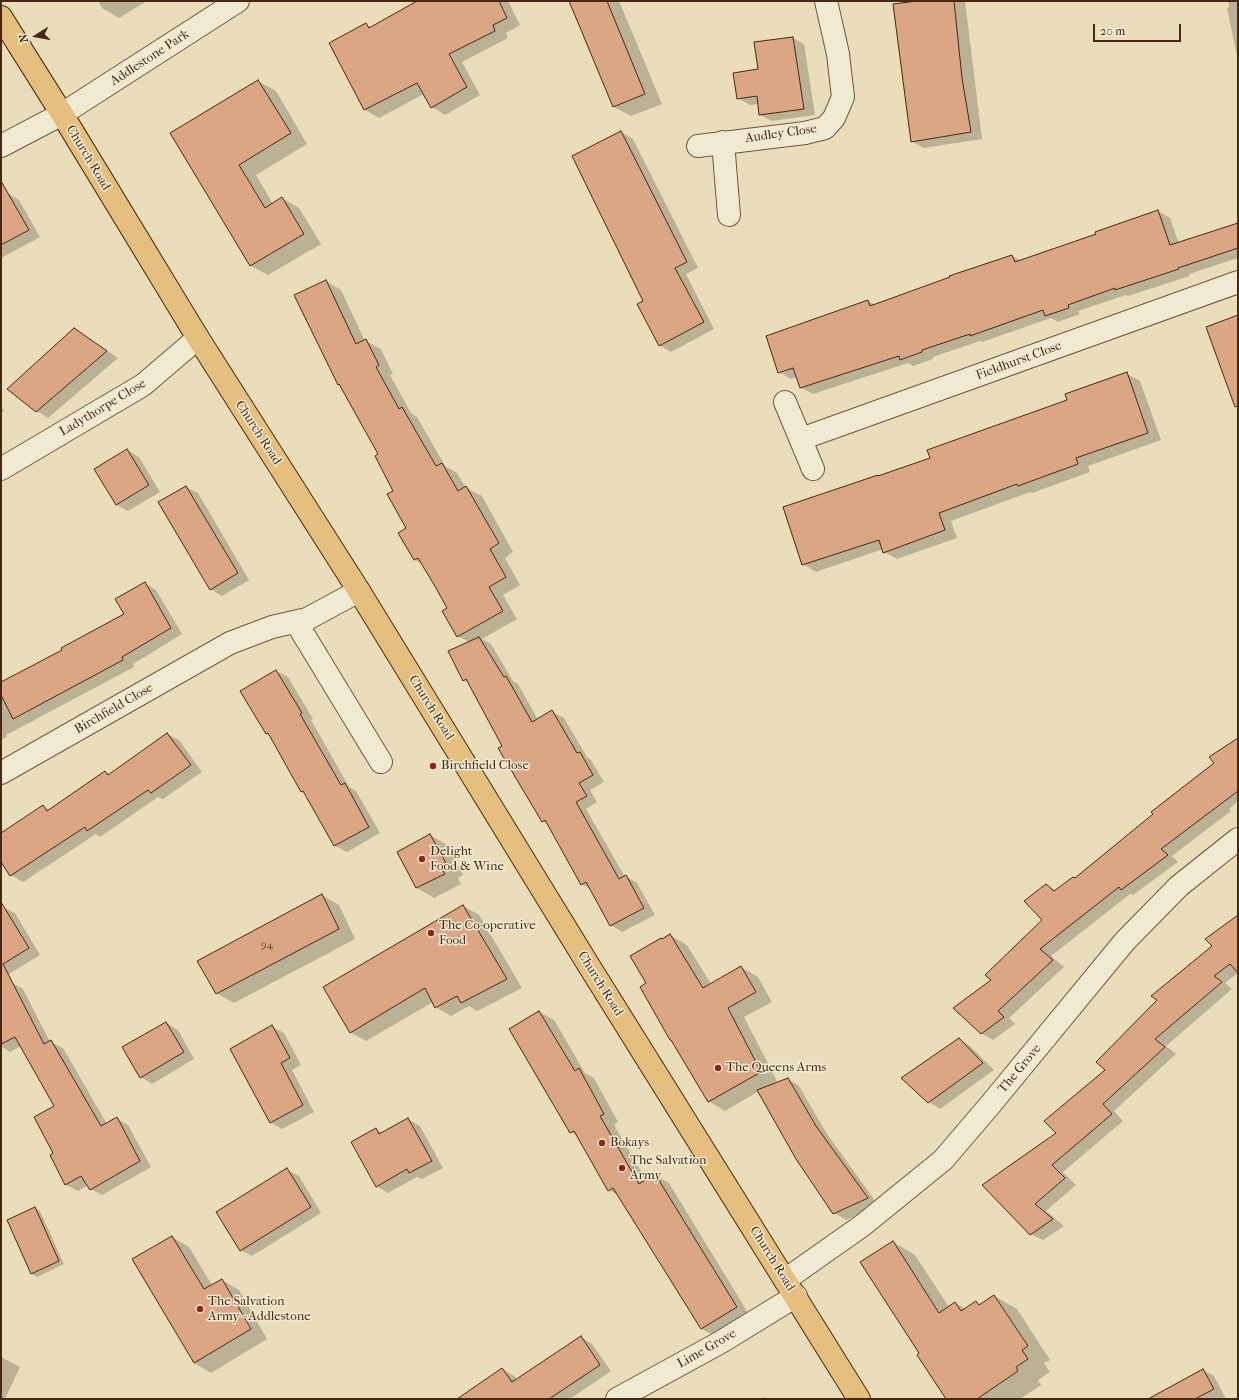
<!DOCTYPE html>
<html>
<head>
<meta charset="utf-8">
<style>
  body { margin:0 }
  #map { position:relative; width:1239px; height:1400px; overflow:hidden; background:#eadeba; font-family:"IM FELL French Canon",serif }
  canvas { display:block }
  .frame { position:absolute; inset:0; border:2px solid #482814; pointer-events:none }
  .north { position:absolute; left:16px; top:16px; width:40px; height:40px; -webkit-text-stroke:3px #f1ead2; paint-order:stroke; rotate:259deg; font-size:11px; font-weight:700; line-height:16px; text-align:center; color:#482814 }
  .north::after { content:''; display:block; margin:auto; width:14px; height:18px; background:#482814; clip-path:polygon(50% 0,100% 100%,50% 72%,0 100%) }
  .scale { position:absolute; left:1093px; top:24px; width:88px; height:18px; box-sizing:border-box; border:2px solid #482814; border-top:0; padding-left:5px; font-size:12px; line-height:14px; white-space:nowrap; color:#482814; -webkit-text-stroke:3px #f1ead2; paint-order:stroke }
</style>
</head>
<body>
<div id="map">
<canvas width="1239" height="1400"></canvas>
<div class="frame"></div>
<div class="north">N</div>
<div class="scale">20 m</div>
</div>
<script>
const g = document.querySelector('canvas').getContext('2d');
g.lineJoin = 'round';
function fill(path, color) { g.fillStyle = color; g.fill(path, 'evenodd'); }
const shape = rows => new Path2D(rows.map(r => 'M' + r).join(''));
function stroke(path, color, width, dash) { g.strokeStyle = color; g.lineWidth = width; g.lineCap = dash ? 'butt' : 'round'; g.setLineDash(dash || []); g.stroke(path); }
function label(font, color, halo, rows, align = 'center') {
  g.font = font + ' "IM FELL French Canon",serif'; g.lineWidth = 3; g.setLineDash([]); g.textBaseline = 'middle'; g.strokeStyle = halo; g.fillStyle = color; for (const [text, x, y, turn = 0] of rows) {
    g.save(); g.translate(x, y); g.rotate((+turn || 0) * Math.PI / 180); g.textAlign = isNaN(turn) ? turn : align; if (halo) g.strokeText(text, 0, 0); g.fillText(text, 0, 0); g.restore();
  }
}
fill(shape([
  [98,1,147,1,119,18,102,8],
  [419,1,508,1,520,25,506,33,508,38,462,62,480,95,445,115,432,107,424,94,379,118,365,110,330,43,366,24,372,28],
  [570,1,619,1,662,104,631,116,614,107],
  [901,1,965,1,982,139,923,148,912,141],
  [1228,1,1238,1,1238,61,1227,8,1229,7],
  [793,38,804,44,815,115,772,121,760,115,759,104,750,105,738,98,759,70],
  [258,81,276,91,307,144,256,175,273,204,282,198,299,208,321,244,268,275,251,266,172,133],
  [621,132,633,139,698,268,686,274,714,329,671,352,659,345],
  [7,193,19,200,40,237,1,258,1,196],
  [1158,211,1170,218,1179,244,1238,224,1238,258,1189,274,1190,276,1128,296,1126,295,1078,311,1080,314,1058,322,1051,318,982,342,980,341,933,357,933,359,913,366,908,363,813,394,801,388,797,377,791,379,779,372,868,301,875,305,1012,256,1022,261,1098,235],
  [326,281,341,290,365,341,366,341,381,349,393,374,390,375,411,413,417,417,445,466,457,473,466,488,482,496,513,552,505,558,520,585,503,595,517,619,482,639,491,644,513,681,518,684,538,720,552,712,564,718,587,757,591,760,604,782,590,790,597,802,586,809,625,877,626,876,637,883,655,915,622,932,611,925,590,889,582,884,550,825,542,821,469,683,463,680,469,642,458,636,449,609,423,564,415,560,400,533,408,528,380,454,341,385,338,384],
  [85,336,118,358,48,418,37,411],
  [1127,374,1140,381,1161,440,1088,466,1090,472,1032,493,1030,492,951,521,957,538,897,559,884,552,883,549,816,572,803,564,879,477,931,458,1068,401],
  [1,407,4,411,1,413],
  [127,450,139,457,160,492,128,511,117,505,96,469],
  [186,487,198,493,249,580,222,596,210,589],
  [145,583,156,590,182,634,133,664,134,667,6,735,7,737,1,740,1,684,63,651,125,615],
  [276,671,288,677,313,719,311,720,349,787,356,791,380,833,347,852,335,846,305,793,302,791,271,736,266,733],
  [167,734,179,740,202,772,163,799,158,797,100,837,96,834,23,882,11,875,1,860,1,834,43,806,50,810,105,772,110,775],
  [1238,739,1238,801,1229,809,1231,811,1172,856,1178,862,1133,895,1130,894,1051,956,1064,967,1009,1018,1015,1024,993,1040,981,1033,993,980,1044,920,1046,885,1056,891,1076,879,1216,763],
  [430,835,447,845,463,875,458,878,461,884,434,898,417,888,398,853],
  [322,895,339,905,355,939,234,1003,216,993],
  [463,906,479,915,522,988,477,1011,469,1006,451,1016,436,1007,433,1002,366,1041,350,1032],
  [3,907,15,913,40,955,7,975,1,971,1,908],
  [1238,917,1238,973,1225,983,1232,989,1166,1046,1176,1054,1114,1111,1123,1121,1063,1172,1076,1185,1046,1211,1064,1226,1043,1240,1031,1234,983,1185,1057,1133,1106,1070,1214,947],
  [670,935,687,945,711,984,741,967,758,977,772,1002,744,1017,777,1081,771,1084,772,1086,788,1079,799,1086,827,1134,878,1205,846,1220,834,1213,759,1091,725,1111,708,1101,647,984,663,940],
  [11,982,23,989,50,1042,63,1048,107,1124,117,1119,128,1125,151,1167,102,1195,91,1189,88,1185,78,1191,66,1185,51,1156,55,1154,56,1107,21,1046,10,1052,1,1046,1,987],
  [539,1012,554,1020,585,1073,594,1078,618,1122,614,1125,646,1180,655,1175,669,1183,750,1316,716,1337,702,1329,619,1196,609,1190,578,1136,571,1132],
  [166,1023,178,1030,194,1059,152,1084,141,1077],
  [272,1027,284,1033,301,1065,292,1070,314,1112,282,1129,270,1122],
  [959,1039,970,1046,994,1070,940,1109,929,1102],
  [408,1119,420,1126,443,1168,422,1179,417,1177,388,1193,376,1186,376,1129,382,1133],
  [287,1170,299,1176,321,1213,252,1256,240,1250],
  [35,1208,40,1211,64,1264,37,1277,32,1274],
  [172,1237,189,1247,212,1285,222,1280,239,1290,267,1339,211,1373,194,1363],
  [893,1242,915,1255,949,1307,955,1303,966,1309,976,1302,981,1305,994,1296,1017,1309,1050,1360,1044,1363,1050,1372,1038,1380,1041,1385,1020,1399,947,1399,920,1354],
  [581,1337,592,1344,611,1371,570,1399,480,1399,502,1369,514,1376,517,1380],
  [1,1357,20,1367,5,1399,1,1399],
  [1203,1370,1214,1376,1226,1399,1171,1399],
  [765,1397,769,1399,760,1399]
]), '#0003');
const building = shape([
  [417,1,499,1,507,18,493,25,495,31,449,54,467,87,431,108,417,83,364,110,329,43,366,23,369,28,417,1],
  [569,1,607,1,645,94,613,107,569,1],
  [917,1,954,1,962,78,971,132,911,142,893,4,917,1],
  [793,37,804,109,759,115,757,96,737,99,733,73,758,69,754,42,793,37],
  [258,80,291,133,239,165,265,208,282,197,304,234,250,266,170,133,258,80],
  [621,131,687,262,675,268,704,322,659,346,637,304,643,301,572,156,621,131],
  [1,181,29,230,1,245,1,181],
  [1158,210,1170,245,1238,223,1238,248,1178,268,1179,269,1115,290,1115,288,1068,305,1069,308,1045,316,1043,310,970,336,970,334,922,350,922,352,900,360,899,356,800,388,793,368,778,373,766,336,868,300,870,306,950,277,949,276,1012,255,1015,262,1096,234,1095,232,1158,210],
  [326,280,356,344,366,339,379,365,376,367,399,409,402,407,436,466,442,463,458,491,466,486,499,543,490,549,506,577,489,587,503,611,457,637,442,611,447,608,436,588,418,558,414,560,398,533,406,528,387,494,393,491,375,456,378,454,339,384,338,385,294,295,326,280],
  [1238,315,1238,406,1235,407,1206,327,1238,315],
  [74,328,107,351,36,412,7,389,74,328],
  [1127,372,1148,433,1076,458,1078,464,1018,486,1017,484,939,513,945,530,883,553,879,540,802,565,783,507,878,475,878,476,930,458,927,450,1067,400,1065,394,1127,372],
  [127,449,149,485,116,505,94,469,127,449],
  [186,486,238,573,210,590,158,502,186,486],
  [145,582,171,628,122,657,123,660,13,719,1,695,1,682,62,650,61,648,124,614,115,599,145,582],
  [479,637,504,677,506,676,532,722,552,710,577,753,580,752,593,775,579,783,587,796,576,802,619,879,626,875,644,908,610,926,586,882,581,885,545,820,542,822,498,748,502,746,466,679,463,681,448,651,479,637],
  [276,670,302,713,300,714,341,785,345,783,369,827,334,846,303,791,301,792,268,733,266,734,240,691,276,670],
  [167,733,191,765,151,793,148,790,87,831,85,827,10,876,1,862,1,833,43,805,47,811,105,771,108,775,167,733],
  [1238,738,1238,791,1161,849,1168,855,1121,890,1119,887,1040,949,1053,960,998,1011,1004,1017,981,1034,953,1008,991,980,985,975,1042,920,1024,901,1046,884,1054,891,1073,877,1075,878,1153,814,1151,812,1214,763,1209,757,1238,738],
  [430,834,447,865,441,868,445,874,416,888,397,852,430,834],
  [322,894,339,929,216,994,197,961,322,894],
  [1,902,29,948,3,964,44,1044,51,1040,101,1126,117,1117,140,1161,90,1190,81,1176,65,1185,50,1155,53,1153,34,1117,54,1106,15,1037,1,1044,1,902],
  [463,905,507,979,461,1003,457,996,435,1008,425,988,350,1033,323,987,463,905],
  [1238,915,1238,973,1230,964,1214,976,1222,982,1155,1039,1165,1047,1103,1104,1112,1114,1052,1165,1065,1178,1035,1204,1053,1219,1030,1235,982,1185,1056,1133,1044,1121,1105,1070,1096,1062,1157,1000,1151,996,1212,946,1205,939,1238,915],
  [670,934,703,988,741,966,756,992,728,1008,761,1072,708,1102,671,1040,670,1040,640,987,646,983,630,956,661,938,662,939,670,934],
  [539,1011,575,1071,579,1068,604,1114,600,1116,639,1184,655,1174,737,1307,701,1329,613,1188,608,1191,574,1131,570,1133,509,1029,539,1011],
  [166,1022,184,1052,140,1078,122,1047,166,1022],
  [272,1025,290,1058,281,1063,303,1105,270,1123,230,1049,272,1025],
  [959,1038,983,1063,928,1103,901,1078,959,1038],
  [788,1078,816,1126,868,1198,833,1214,796,1159,757,1090,788,1078],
  [408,1118,432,1161,409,1173,407,1169,376,1187,351,1142,376,1128,379,1134,408,1118],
  [287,1168,311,1207,240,1251,216,1212,287,1168],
  [35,1207,59,1261,31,1274,7,1220,35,1207],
  [172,1236,204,1289,222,1279,251,1329,194,1363,132,1259,172,1236],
  [893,1241,939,1313,955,1302,961,1311,976,1301,979,1305,994,1295,1028,1346,1022,1350,1028,1359,1016,1367,1018,1371,977,1399,946,1399,917,1355,919,1353,860,1262,893,1241],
  [581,1336,600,1365,549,1399,457,1399,502,1368,512,1382,581,1336],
  [1203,1369,1214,1389,1195,1399,1148,1399,1203,1369]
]);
fill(building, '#daa684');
stroke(building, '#482814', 1);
const minor = shape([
  [723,142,729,215],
  [1,146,62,114,238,1],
  [698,146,805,133,825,128,834,118,843,97,838,54,826,1],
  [785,402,813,469],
  [801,439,1238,282],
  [1,469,143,385,198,338],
  [296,622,381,762],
  [1,773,230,643,272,627,307,619,359,591],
  [785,1280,863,1225,943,1160,990,1105,1125,941,1179,886,1238,839],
  [617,1399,721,1342,796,1296]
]);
const major = shape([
  [1,17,62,114,198,338,359,591,586,961,859,1399]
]);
stroke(minor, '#70563e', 24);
stroke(major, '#482814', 24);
stroke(minor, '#f1ead2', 22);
stroke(major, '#e5bf7d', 22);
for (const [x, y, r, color] of [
  [433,766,4,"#8f2418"],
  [422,859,4,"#8f2418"],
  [431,933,4,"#8f2418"],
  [718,1068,4,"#8f2418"],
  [602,1143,4,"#8f2418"],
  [622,1168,4,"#8f2418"],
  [200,1309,4,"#8f2418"]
]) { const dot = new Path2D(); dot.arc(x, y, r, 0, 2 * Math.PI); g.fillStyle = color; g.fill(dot); stroke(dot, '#f1ead2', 1.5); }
label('11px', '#6c4830', null, [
  ["94",267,945]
]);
label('13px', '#482814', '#f1ead2', [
  ["Addlestone Park",150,58,-33],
  ["Audley Close",781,134,-8],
  ["Church Road",88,158,59],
  ["Fieldhurst Close",1019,361,-20],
  ["Ladythorpe Close",103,408,-31],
  ["Church Road",258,433,57],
  ["Church Road",431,708,58],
  ["Birchfield Close",114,709,-30],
  ["Church Road",600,984,58],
  ["The Grove",1020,1069,-50],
  ["Church Road",772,1259,58],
  ["Lime Grove",707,1349,-30]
]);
label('13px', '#482814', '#f1ead2', [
  ["Birchfield Close",441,766],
  ["Delight",430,852],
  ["Food & Wine",430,867],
  ["The Co-operative",439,926],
  ["Food",439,941],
  ["The Queens Arms",726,1068],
  ["Bokays",610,1143],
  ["The Salvation",630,1161],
  ["Army",630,1176],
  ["The Salvation",208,1302],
  ["Army - Addlestone",208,1317]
], 'left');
</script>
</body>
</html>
